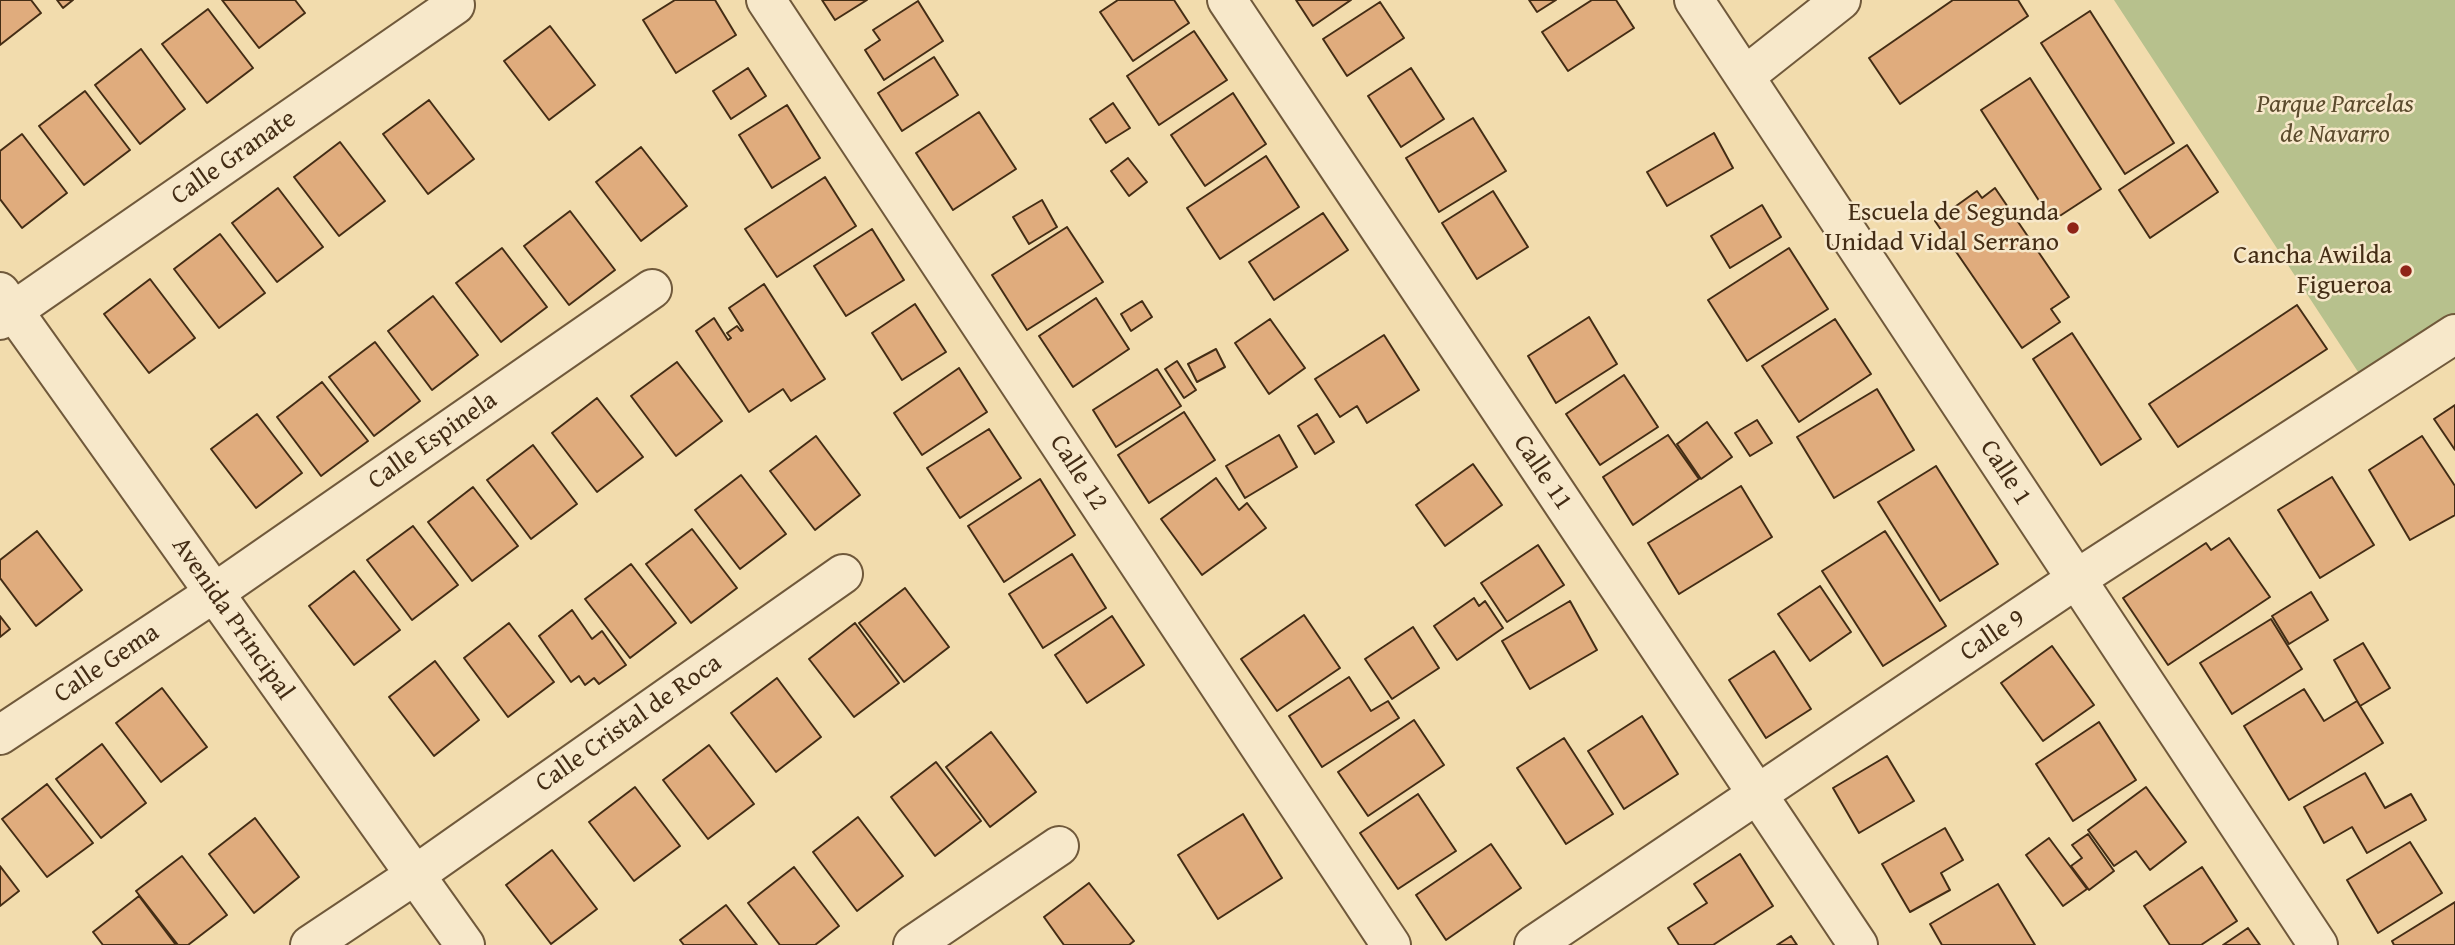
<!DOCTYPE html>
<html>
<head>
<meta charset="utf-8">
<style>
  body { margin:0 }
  canvas { display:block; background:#f2dcad }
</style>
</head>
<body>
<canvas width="2455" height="945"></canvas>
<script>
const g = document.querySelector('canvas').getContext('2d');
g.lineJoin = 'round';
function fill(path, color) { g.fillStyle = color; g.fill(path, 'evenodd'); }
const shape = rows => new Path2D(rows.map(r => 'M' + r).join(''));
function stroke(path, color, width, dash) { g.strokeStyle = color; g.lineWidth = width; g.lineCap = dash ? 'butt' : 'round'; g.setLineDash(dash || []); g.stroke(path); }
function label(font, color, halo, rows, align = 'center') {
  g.font = font + ' "Gentium Book Plus",serif'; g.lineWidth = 5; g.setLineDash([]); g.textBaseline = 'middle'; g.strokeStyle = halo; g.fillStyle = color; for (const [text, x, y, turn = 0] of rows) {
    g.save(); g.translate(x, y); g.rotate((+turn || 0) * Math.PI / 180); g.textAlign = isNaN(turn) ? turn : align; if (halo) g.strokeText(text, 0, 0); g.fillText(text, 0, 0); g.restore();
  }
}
fill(shape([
  [2114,0,2455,0,2455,318,2362,378]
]), '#b7c18d');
const building = shape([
  [0,0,31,0,41,13,0,45,0,0],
  [57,0,73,0,63,8,57,0],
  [222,0,295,0,305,13,259,48,222,0],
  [675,0,715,0,736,35,676,73,643,20,675,0],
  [822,0,867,0,835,20,822,0],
  [1118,0,1174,0,1189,23,1133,61,1100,12,1118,0],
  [1296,0,1351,0,1313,26,1296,0],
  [1529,0,1556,0,1537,12,1529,0],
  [1592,0,1616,0,1634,28,1568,71,1542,32,1592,0],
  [1953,0,2018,0,2028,16,1900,104,1869,58,1953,0],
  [918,1,943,41,884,80,865,50,880,40,873,30,918,1],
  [1380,2,1404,38,1347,76,1323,39,1380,2],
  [208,9,253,68,207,103,162,44,208,9],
  [2090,11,2174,143,2125,174,2041,43,2090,11],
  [550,26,595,85,549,120,504,61,550,26],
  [1194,31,1227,80,1159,125,1127,76,1194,31],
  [141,49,185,109,140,144,95,85,141,49],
  [934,57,958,95,902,131,878,93,934,57],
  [748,68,766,96,731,119,713,91,748,68],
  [1411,68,1444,119,1401,147,1368,96,1411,68],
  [2030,78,2101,189,2052,221,1981,110,2030,78],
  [85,91,130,150,84,185,39,126,85,91],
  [1233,93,1266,144,1205,186,1171,135,1233,93],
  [429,100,474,159,428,194,383,134,429,100],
  [1113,103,1130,128,1106,143,1090,119,1113,103],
  [787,105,820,158,772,188,739,135,787,105],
  [979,112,1016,169,953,210,916,153,979,112],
  [1473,118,1506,171,1439,212,1406,158,1473,118],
  [1714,133,1733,168,1667,206,1647,172,1714,133],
  [22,134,67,193,22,228,0,199,0,151,22,134],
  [340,142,385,201,339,236,294,177,340,142],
  [2187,145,2218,192,2150,238,2119,190,2187,145],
  [641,147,687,206,641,241,596,182,641,147],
  [1266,156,1299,207,1220,259,1187,208,1266,156],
  [1128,158,1147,182,1129,196,1111,171,1128,158],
  [825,177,856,226,777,277,745,229,825,177],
  [278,188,323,247,277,282,232,223,278,188],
  [1995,188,2069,297,2051,309,2060,322,2022,348,1935,221,1977,191,1982,198,1995,188],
  [1493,191,1528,247,1477,279,1442,223,1493,191],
  [1042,200,1057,227,1029,244,1013,217,1042,200],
  [1762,205,1781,237,1730,268,1711,236,1762,205],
  [570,211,615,270,569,305,524,246,570,211],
  [1323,213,1348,250,1274,300,1249,262,1323,213],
  [1067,227,1103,282,1027,330,992,275,1067,227],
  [872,229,904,280,846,316,814,266,872,229],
  [220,234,265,293,219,328,174,269,220,234],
  [502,248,547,307,501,342,456,283,502,248],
  [1789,248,1828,309,1747,361,1708,300,1789,248],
  [150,279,195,338,149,373,104,314,150,279],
  [764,284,825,379,791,401,783,389,749,412,696,331,714,318,728,340,731,338,727,333,737,326,741,331,743,330,729,308,764,284],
  [433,296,478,355,432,390,388,331,433,296],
  [1096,298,1129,349,1073,387,1039,336,1096,298],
  [1142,301,1152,317,1131,331,1121,314,1142,301],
  [915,304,946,352,902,380,872,333,915,304],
  [2297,305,2327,349,2178,447,2149,404,2297,305],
  [1589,317,1617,364,1556,403,1528,356,1589,317],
  [1270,319,1305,368,1269,394,1235,343,1270,319],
  [1835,319,1871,374,1799,422,1762,366,1835,319],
  [2072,333,2141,439,2101,465,2033,359,2072,333],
  [1384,335,1419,390,1367,423,1357,406,1340,417,1315,379,1384,335],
  [375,342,420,401,374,436,329,377,375,342],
  [1216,349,1225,367,1197,382,1188,364,1216,349],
  [1177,361,1196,390,1184,398,1165,369,1177,361],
  [677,362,722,421,676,456,631,396,677,362],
  [959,368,987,412,922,455,894,413,959,368],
  [1157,369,1181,406,1116,447,1093,410,1157,369],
  [1624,375,1658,427,1600,465,1566,414,1624,375],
  [322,382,368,441,321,476,277,417,322,382],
  [1877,389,1914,450,1834,498,1797,437,1877,389],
  [597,398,643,457,597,492,552,433,597,398],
  [2455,405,2455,450,2434,419,2455,405],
  [1184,412,1215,460,1149,503,1118,455,1184,412],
  [257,414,302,473,256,508,211,449,257,414],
  [1317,414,1334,442,1315,454,1298,426,1317,414],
  [1757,420,1772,443,1750,456,1735,433,1757,420],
  [1707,422,1732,457,1701,479,1677,444,1707,422],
  [989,429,1021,478,960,518,927,468,989,429],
  [1279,435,1297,467,1245,498,1226,466,1279,435],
  [1668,435,1699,479,1633,525,1603,477,1668,435],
  [816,436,860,495,815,530,770,471,816,436],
  [2422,436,2455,486,2455,515,2410,540,2369,470,2422,436],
  [533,445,577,504,531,539,487,480,533,445],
  [1473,464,1502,505,1445,546,1416,505,1473,464],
  [1936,466,1998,564,1940,601,1878,502,1936,466],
  [741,475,786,534,740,569,695,510,741,475],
  [2332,477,2374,545,2320,578,2278,510,2332,477],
  [1216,478,1239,510,1247,503,1266,528,1202,575,1161,519,1216,478],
  [1040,479,1075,535,1004,582,968,526,1040,479],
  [1741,486,1772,537,1679,594,1648,543,1741,486],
  [473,487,518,546,472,581,428,522,473,487],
  [413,526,458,585,412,620,367,560,413,526],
  [692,529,737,588,691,623,646,564,692,529],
  [37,531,82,590,36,626,0,578,0,560,37,531],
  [1885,531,1946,626,1883,666,1822,571,1885,531],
  [2229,538,2270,597,2168,665,2123,598,2206,543,2211,550,2229,538],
  [1538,545,1564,585,1507,622,1481,583,1538,545],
  [1072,554,1106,608,1043,648,1009,594,1072,554],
  [631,564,676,623,630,658,585,599,631,564],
  [354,571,400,630,354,665,309,606,354,571],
  [1820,586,1851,632,1810,661,1778,614,1820,586],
  [905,588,949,647,904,682,859,623,905,588],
  [2311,592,2328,620,2289,644,2272,616,2311,592],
  [1474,598,1479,606,1485,601,1503,628,1457,660,1434,626,1474,598],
  [1570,601,1597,650,1530,689,1502,641,1570,601],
  [572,610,592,639,602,631,626,665,599,684,594,678,585,685,579,676,571,682,539,636,572,610],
  [1304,615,1340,668,1277,711,1241,659,1304,615],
  [0,616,10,629,0,637,0,616],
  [1112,616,1144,665,1087,703,1055,655,1112,616],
  [2271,619,2302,669,2232,714,2200,663,2271,619],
  [509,623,554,682,508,717,464,658,509,623],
  [855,623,899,683,854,717,809,659,855,623],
  [1413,627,1439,668,1392,699,1365,659,1413,627],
  [2363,643,2390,688,2360,706,2334,660,2363,643],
  [2052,646,2094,705,2043,741,2001,683,2052,646],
  [1774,651,1811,709,1766,738,1729,680,1774,651],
  [435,661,479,720,434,756,389,697,435,661],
  [1349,677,1371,711,1388,701,1399,718,1322,767,1289,716,1349,677],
  [777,678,821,737,776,772,731,713,777,678],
  [162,688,207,747,161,782,116,723,162,688],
  [2304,689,2324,721,2357,701,2383,743,2289,800,2244,726,2304,689],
  [1642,716,1678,774,1624,809,1588,751,1642,716],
  [1414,720,1444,765,1368,816,1338,772,1414,720],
  [2099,722,2136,780,2073,821,2036,764,2099,722],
  [991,732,1036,792,990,827,946,767,991,732],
  [1564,738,1613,814,1566,844,1517,768,1564,738],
  [102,744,146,803,101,838,56,779,102,744],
  [709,745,754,804,708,839,663,780,709,745],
  [1887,756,1914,801,1859,833,1833,788,1887,756],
  [936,762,981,821,935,856,891,797,936,762],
  [2365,773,2385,808,2411,794,2426,820,2367,853,2352,827,2324,843,2304,807,2365,773],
  [47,784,93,843,47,877,2,819,47,784],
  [635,787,680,846,634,881,589,822,635,787],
  [2146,787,2186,842,2150,870,2136,851,2114,866,2088,830,2146,787],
  [1418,794,1456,851,1398,889,1360,833,1418,794],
  [1243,814,1282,878,1218,919,1178,855,1243,814],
  [858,817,903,876,857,911,813,852,858,817],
  [255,818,299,877,254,913,209,854,255,818],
  [1945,828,1963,860,1941,873,1950,890,1910,912,1882,864,1945,828],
  [2088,834,2114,871,2089,890,2071,866,2082,858,2072,845,2088,834],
  [2049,838,2087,889,2063,906,2026,855,2049,838],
  [2410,842,2442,893,2378,933,2347,880,2410,842],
  [1491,844,1521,888,1446,940,1416,895,1491,844],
  [552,850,597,909,551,944,506,885,552,850],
  [1740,854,1773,906,1713,945,1679,945,1668,928,1707,903,1694,884,1740,854],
  [182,856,227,915,188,945,178,945,136,891,182,856],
  [0,866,19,891,0,906,0,866],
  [794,867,839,926,815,945,780,945,748,903,794,867],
  [2202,867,2237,921,2201,945,2170,945,2144,906,2202,867],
  [1089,883,1134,941,1129,945,1064,945,1044,917,1089,883],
  [1998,884,2035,945,1942,945,1930,924,1998,884],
  [139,896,176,945,103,945,93,932,139,896],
  [2455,902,2455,945,2394,945,2392,941,2455,902],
  [726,905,757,945,684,945,680,940,726,905],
  [2248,928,2260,945,2223,945,2248,928],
  [1791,936,1797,945,1777,945,1791,936]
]);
fill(building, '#e0ac7d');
stroke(building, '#442d15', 2);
const street = shape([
  [766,0,1391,945],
  [1227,0,1858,945],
  [1694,0,2318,945],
  [1745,76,1841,0],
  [0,292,465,945],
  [0,320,455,5],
  [0,735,214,593,652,289],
  [310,945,415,875,843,574],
  [913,945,1059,846],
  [1534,945,2075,580,2455,334]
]);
stroke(street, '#70593b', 42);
stroke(street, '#f7e8ca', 38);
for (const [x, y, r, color] of [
  [2073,228,7,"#8f2418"],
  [2406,271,7,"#8f2418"]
]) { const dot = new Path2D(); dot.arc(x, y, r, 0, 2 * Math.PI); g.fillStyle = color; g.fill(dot); stroke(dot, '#f7e8ca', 2.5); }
label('italic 26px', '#5b4b2d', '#f7e8ca', [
  ["Parque Parcelas",2335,105],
  ["de Navarro",2335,135]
]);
label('26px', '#442d15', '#f7e8ca', [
  ["Calle Granate",234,158,-35],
  ["Calle Espinela",433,441,-35],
  ["Calle 12",1078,473,57],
  ["Calle 11",1542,473,56],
  ["Calle 1",2005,473,57],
  ["Avenida Principal",232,619,55],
  ["Calle 9",1993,636,-34],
  ["Calle Gema",107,664,-34],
  ["Calle Cristal de Roca",629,724,-35]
]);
label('26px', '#442d15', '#f7e8ca', [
  ["Escuela de Segunda",2059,213],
  ["Unidad Vidal Serrano",2059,243],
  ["Cancha Awilda",2392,256],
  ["Figueroa",2392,286]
], 'right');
</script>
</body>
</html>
